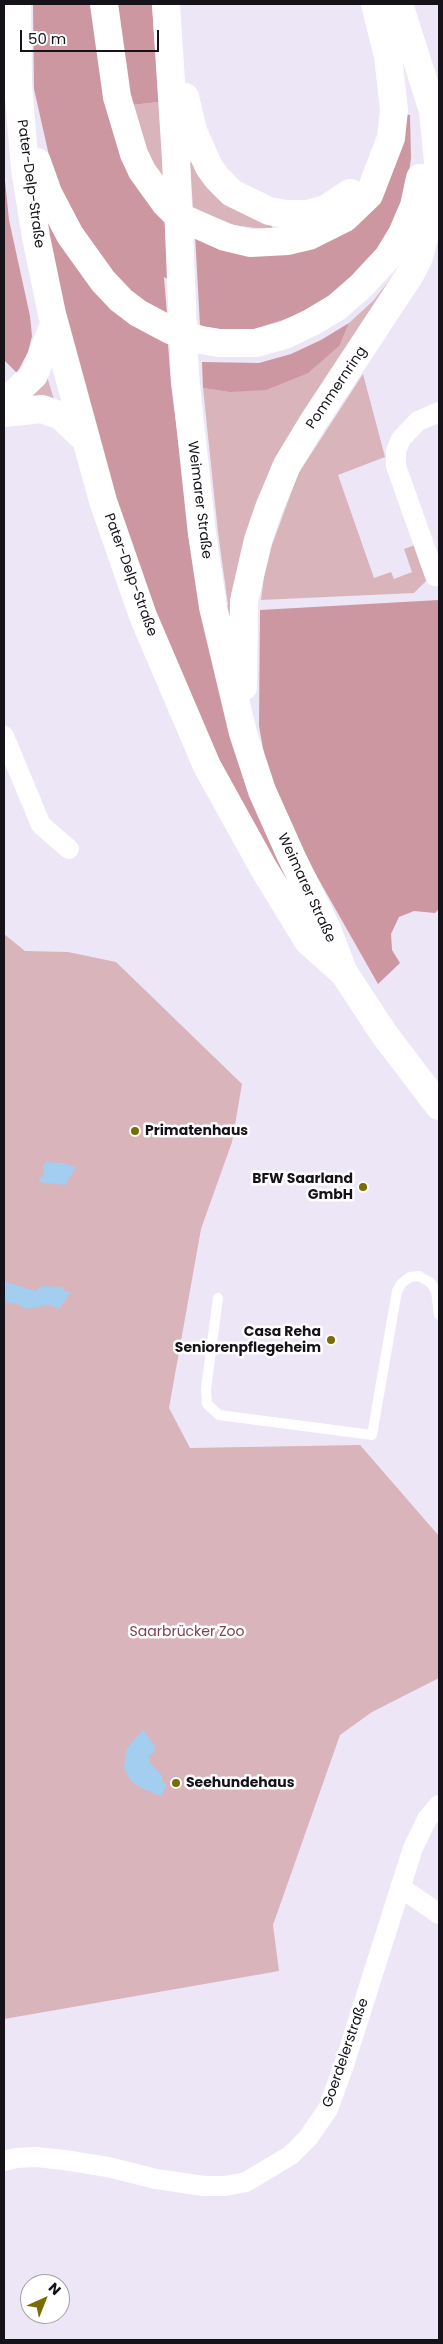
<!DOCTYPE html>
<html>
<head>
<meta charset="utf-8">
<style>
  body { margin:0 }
  #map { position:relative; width:443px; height:2344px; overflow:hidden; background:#ede6f7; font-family:Poppins,sans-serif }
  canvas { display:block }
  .frame { position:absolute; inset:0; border:5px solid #151319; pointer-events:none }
  .north { position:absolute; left:20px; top:2274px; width:50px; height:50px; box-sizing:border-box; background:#fff; border:1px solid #a1a1a3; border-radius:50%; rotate:44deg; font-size:14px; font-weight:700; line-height:20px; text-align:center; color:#151319 }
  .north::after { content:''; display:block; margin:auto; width:18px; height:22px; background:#7a6b03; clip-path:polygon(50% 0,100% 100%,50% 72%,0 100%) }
  .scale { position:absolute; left:20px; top:30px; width:139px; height:22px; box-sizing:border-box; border:2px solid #151319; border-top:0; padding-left:6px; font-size:15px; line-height:18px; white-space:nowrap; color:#151319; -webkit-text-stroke:4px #fff; paint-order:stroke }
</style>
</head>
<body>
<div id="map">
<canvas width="443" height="2344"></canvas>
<div class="frame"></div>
<div class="north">N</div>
<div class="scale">50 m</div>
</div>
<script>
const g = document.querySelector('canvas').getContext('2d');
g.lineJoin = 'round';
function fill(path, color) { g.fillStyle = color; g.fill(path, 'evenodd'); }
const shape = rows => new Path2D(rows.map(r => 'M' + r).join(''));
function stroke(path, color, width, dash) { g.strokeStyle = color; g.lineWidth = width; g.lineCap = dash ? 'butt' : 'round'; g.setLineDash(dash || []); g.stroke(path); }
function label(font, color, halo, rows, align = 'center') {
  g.font = font + ' Poppins,sans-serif'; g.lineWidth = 5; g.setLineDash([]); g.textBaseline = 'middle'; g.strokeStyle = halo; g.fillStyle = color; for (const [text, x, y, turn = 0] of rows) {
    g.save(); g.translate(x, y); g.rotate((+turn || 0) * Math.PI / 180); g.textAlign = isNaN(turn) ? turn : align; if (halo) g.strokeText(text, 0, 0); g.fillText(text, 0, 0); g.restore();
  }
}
fill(shape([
  [159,102,167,185,155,168,145,147,131,105],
  [193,162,271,223,273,229,269,230,234,225,193,208,190,163],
  [398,269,305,415,232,618,226,618,224,606,228,605,218,532,203,388,229,392,340,345,349,323,374,300],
  [45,370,55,403,21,404],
  [363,374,385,457,338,475,374,578,391,572,394,579,412,572,404,549,418,544,430,577,414,593,261,600,264,577,272,545,298,474],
  [4,934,25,951,68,952,116,962,242,1084,232,1142,201,1229,169,1408,190,1448,360,1445,439,1536,439,1678,372,1712,340,1735,273,1925,279,1971,4,2019]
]), '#d9b4bb');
fill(shape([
  [33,4,92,4,166,222,168,279,164,277,167,314,144,302,111,274,57,191,34,89],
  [116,4,152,4,159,102,131,105],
  [404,114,410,115,411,158,405,201,373,257,330,296,306,311,280,321,254,329,220,329,200,326,195,234,350,227],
  [4,170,9,220,30,316,32,336,28,352,17,373,4,360],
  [39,196,132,323,168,344,171,385,191,535,315,937,216,762,153,612,78,382],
  [349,323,340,345,308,373,266,390,229,392,203,388,202,362,259,363,291,354,321,340],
  [439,600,439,909,435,913,414,911,399,917,391,934,392,950,400,963,378,984,311,866,275,786,264,754,259,726,260,610]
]), '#cc97a1');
fill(shape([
  [46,1162,62,1163,76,1167,65,1185,38,1182,44,1173,43,1166],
  [6,1282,35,1291,42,1286,63,1287,64,1291,71,1292,59,1309,50,1305,25,1309,18,1304,9,1303,4,1299,4,1284],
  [143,1730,155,1746,154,1753,149,1755,149,1762,161,1774,163,1782,167,1785,161,1796,141,1788,131,1781,124,1768,127,1748]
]), '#a4ceef');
stroke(shape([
  [218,1298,206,1389,207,1404,219,1415,372,1435,397,1291,402,1283,410,1277,419,1276,431,1283,436,1291,439,1315]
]), '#fff', 10);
stroke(shape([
  [435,576,396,466,396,451,401,439,418,421,439,412],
  [4,736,41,825,69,849],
  [400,1887,439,1914],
  [4,2161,16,2158,36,2157,64,2160,108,2167,156,2179,204,2186,225,2186,246,2182,291,2155,308,2138,328,2109,344,2065,413,1848,427,1819,439,1805]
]), '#fff', 20);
stroke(shape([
  [17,4,18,84,25,169,36,237,52,314,103,501,143,616,207,766,264,869,308,941,344,973,384,1034,439,1106],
  [104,4,117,97,134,154,142,171,165,203,178,216,225,237,250,243,288,241,309,236,345,218,369,195,391,138,394,110,388,56,375,4],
  [166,4,176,159,185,376,202,534,213,607,243,733,262,791,291,856,327,929,342,968],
  [185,97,193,131,209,167,217,178,232,193,269,211,285,214,307,214,326,209,350,193],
  [37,162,48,193,70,235,103,281,121,300,138,313,170,330,201,340,219,343,256,343,285,335,312,322,337,307,361,286,388,257,402,234,414,206,420,178],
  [4,401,16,392,34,375,54,324],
  [4,413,42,409,61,416,84,438],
  [243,687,244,601,258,540,269,508,287,465,313,422,411,273,419,257,432,207,438,162,433,111,399,4]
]), '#fff', 28);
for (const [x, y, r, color] of [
  [135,1131,5,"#7a6b03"],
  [363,1187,5,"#7a6b03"],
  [331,1340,5,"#7a6b03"],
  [176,1783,5,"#7a6b03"]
]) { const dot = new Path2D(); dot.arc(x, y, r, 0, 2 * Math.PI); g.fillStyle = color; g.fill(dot); stroke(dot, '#fff', 2); }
label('14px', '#151319', '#fff', [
  ["Pater-Delp-Straße",30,184,82],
  ["Pommernring",337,388,-56],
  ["Weimarer Straße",199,500,83],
  ["Pater-Delp-Straße",130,575,70],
  ["Weimarer Straße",306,888,65],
  ["Goerdelerstraße",346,2053,-71]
]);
label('bold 14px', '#151319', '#fff', [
  ["Primatenhaus",145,1131],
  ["BFW Saarland",353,1179,"right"],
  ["GmbH",353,1195,"right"],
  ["Casa Reha",321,1332,"right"],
  ["Seniorenpflegeheim",321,1348,"right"],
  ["Seehundehaus",186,1783]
], 'left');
label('14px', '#823e4f', '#fff', [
  ["Saarbrücker Zoo",187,1632]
]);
</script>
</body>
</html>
